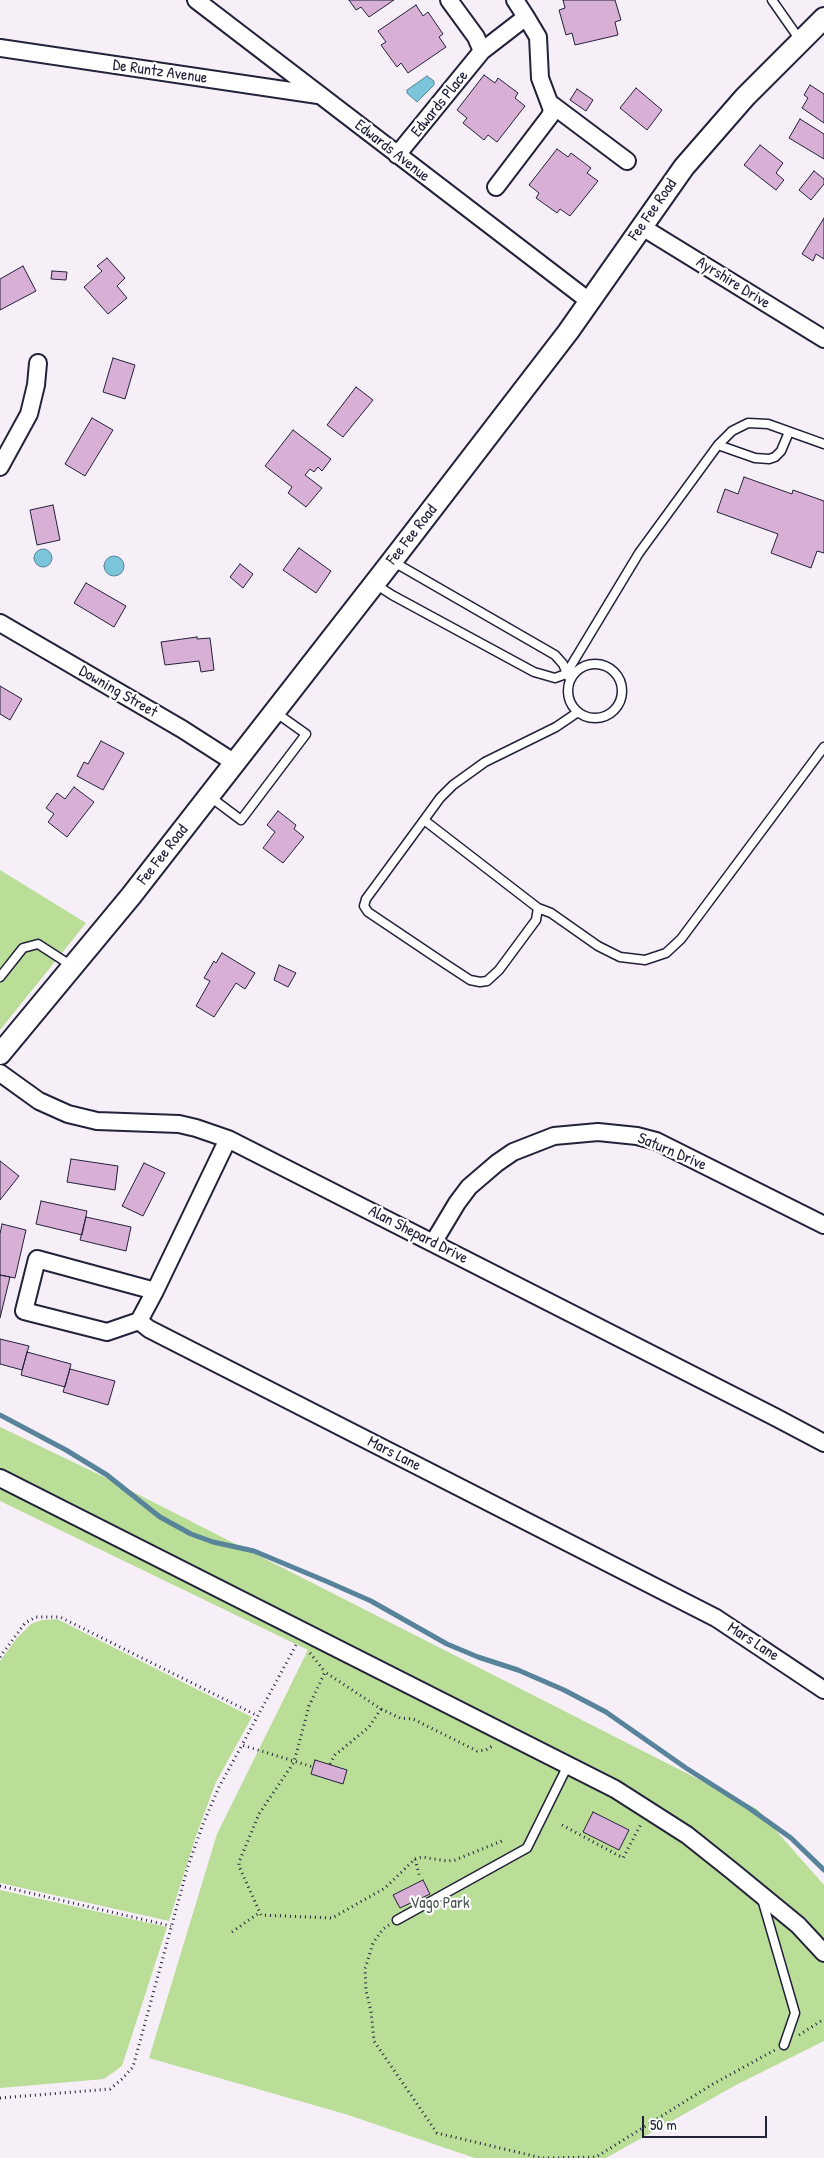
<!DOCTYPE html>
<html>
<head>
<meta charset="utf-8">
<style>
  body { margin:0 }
  #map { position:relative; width:824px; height:2158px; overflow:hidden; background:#f7eff7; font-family:"Patrick Hand",sans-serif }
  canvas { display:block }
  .scale { position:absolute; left:642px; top:2116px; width:125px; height:22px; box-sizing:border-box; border:2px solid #22223b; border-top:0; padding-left:6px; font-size:15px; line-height:18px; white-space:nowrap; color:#22223b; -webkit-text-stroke:4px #fff; paint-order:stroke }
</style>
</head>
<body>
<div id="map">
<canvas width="824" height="2158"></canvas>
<div class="scale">50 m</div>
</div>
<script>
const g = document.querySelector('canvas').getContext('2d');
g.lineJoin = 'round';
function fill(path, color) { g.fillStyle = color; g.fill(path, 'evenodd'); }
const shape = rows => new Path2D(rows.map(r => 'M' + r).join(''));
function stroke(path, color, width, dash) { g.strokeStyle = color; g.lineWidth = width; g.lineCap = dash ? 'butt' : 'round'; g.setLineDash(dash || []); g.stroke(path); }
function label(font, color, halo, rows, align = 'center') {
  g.font = font + ' "Patrick Hand",sans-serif'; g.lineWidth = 4.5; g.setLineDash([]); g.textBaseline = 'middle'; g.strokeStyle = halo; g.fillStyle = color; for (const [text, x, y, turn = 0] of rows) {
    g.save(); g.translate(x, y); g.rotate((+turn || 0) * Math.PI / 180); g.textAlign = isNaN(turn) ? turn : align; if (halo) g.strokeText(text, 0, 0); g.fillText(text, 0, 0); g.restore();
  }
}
fill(shape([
  [0,870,86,923,0,1030],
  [0,1427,98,1474,757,1809,824,1885,824,2041,736,2085,606,2158,475,2158,345,2114,149,2058,217,1834,308,1650,0,1501],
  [57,1619,252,1717,216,1782,196,1836,169,1921,0,1883,0,1661,17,1638,31,1624,42,1620],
  [0,1890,167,1927,122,2066,104,2079,0,2088]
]), '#badd97');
const water = shape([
  [427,76,434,81,434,85,417,102,407,93,407,90,427,76],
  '34 558a9 9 0 1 1 18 0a9 9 0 1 1-18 0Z',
  '104 566a10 10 0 1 1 20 0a10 10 0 1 1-20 0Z'
]);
fill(water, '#7ac5da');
stroke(water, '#57849a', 1);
stroke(shape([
  [0,1415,66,1450,107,1475,160,1517,191,1534,213,1542,254,1551,328,1582,371,1601,447,1644,478,1657,518,1670,564,1690,606,1712,686,1768,749,1808,791,1838,824,1870]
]), '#57849a', 5);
const building = shape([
  [349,0,394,0,369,17,361,7,356,10,349,0],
  [563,0,615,0,621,20,615,22,618,35,575,45,572,33,566,35,559,10,565,8,563,0],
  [416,5,423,16,428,12,443,34,439,37,446,47,408,73,401,63,397,67,381,45,386,42,378,31,416,5],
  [484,75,495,83,498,78,518,93,515,98,525,106,497,142,488,135,484,140,463,123,467,118,457,110,484,75],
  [810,85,824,94,824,123,802,108,808,98,804,95,810,85],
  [636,88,662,110,647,130,620,108,636,88],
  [577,89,593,100,586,111,570,100,577,89],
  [800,119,824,134,824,159,789,138,800,119],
  [760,145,783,163,776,173,784,180,776,190,744,165,760,145],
  [557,149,568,157,571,153,591,168,587,173,598,181,570,216,560,209,557,213,536,198,539,193,529,185,557,149],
  [814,171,824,179,824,184,811,200,799,190,814,171],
  [824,218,824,259,816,254,813,261,802,254,824,218],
  [107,258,125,278,117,286,127,298,108,314,84,287,102,271,97,266,107,258],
  [23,266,36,291,0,310,0,279,23,266],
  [52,271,67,272,66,280,51,279,52,271],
  [113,358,135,365,125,399,103,392,113,358],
  [356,387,373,400,343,437,327,425,356,387],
  [92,418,113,430,85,476,65,464,92,418],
  [293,430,331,459,322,471,318,467,314,472,310,469,305,475,322,488,306,507,288,493,292,487,265,466,293,430],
  [744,477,792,494,793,490,824,501,824,553,817,551,811,568,771,553,778,534,717,512,725,489,738,494,744,477],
  [53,505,60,540,37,545,30,510,53,505],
  [299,548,331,571,316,593,283,570,299,548],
  [240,564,253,574,243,588,230,577,240,564],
  [86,583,126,606,114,627,74,603,86,583],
  [197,637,197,639,210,638,214,670,201,672,199,661,165,665,161,642,197,637],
  [0,686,22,699,10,720,0,714,0,686],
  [101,741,124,753,103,790,77,776,84,762,88,764,101,741],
  [74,787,94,802,67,837,48,822,54,814,46,808,57,793,65,799,74,787],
  [278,811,296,825,294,829,304,837,283,863,263,848,275,832,267,825,278,811],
  [222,953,255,973,245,989,236,983,214,1017,196,1006,210,981,204,978,214,961,216,963,222,953],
  [279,965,296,973,288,987,274,980,279,965],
  [71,1159,118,1166,115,1190,67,1182,71,1159],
  [0,1161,19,1176,0,1200,0,1161],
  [144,1163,165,1173,143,1216,122,1206,144,1163],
  [41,1201,87,1211,82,1235,36,1224,41,1201],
  [86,1217,131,1227,126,1251,80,1240,86,1217],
  [2,1224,26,1230,15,1278,0,1275,0,1234,2,1224],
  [0,1275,10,1277,0,1318,0,1275],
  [0,1339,29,1346,22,1370,0,1364,0,1339],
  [27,1352,71,1364,65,1387,21,1375,27,1352],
  [70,1369,115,1381,108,1405,63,1392,70,1369],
  [315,1760,347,1770,343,1784,311,1774,315,1760],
  [593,1812,629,1830,619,1850,583,1832,593,1812],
  [423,1880,430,1894,400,1908,393,1895,423,1880]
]);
fill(building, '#d8afd5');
stroke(building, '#22223b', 1);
const service = shape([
  [772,0,800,40],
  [718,445,755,458,769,459,775,457,781,451,789,432],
  [392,561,555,655,563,664,568,676],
  [375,584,392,595,534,672,555,678,566,674,639,553,718,445,732,431,748,423,768,424,824,444],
  '568 691a27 27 0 1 1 54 0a27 27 0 1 1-54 0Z',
  [209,796,241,820,306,734,275,712],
  [424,820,538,908,536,920,499,970,487,981,480,982,470,980,441,961,368,912,364,906,366,899,424,820,440,798,453,785,485,762,556,727,578,712],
  [538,908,551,913,598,946,620,957,645,960,666,953,681,939,824,747],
  [0,977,23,948,38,944,72,966],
  [762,1899,795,2013,784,2045],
  [397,1920,527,1848,568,1765]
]);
const minor = shape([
  [196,0,589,301],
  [449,0,476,37,482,51],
  [515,0,526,17],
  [0,48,318,95],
  [551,104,627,161],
  [397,155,482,51,526,17,538,37,540,78,552,110,550,116,496,187],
  [642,227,824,339],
  [0,467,29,414,36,385,38,363],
  [0,623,182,729,235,763],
  [0,1073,39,1101,68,1114,97,1121,179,1124,196,1128,228,1139,775,1417,824,1443],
  [228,1139,155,1291,139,1321,149,1329,716,1618,824,1690],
  [433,1243,457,1203,469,1187,497,1163,513,1152,554,1136,598,1132,637,1136,656,1141,824,1225],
  [139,1321,107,1332,24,1311,37,1259,155,1291],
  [0,1478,615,1789,687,1835,731,1870,798,1925,824,1953]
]);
const tertiary = shape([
  [0,1054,131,896,392,561,568,332,684,167,745,97,824,18]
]);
stroke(service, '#22223b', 11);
stroke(minor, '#22223b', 20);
stroke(tertiary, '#22223b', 24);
stroke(shape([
  [296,1645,242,1745,313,1767],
  [310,1653,325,1672],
  [0,1657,25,1623,36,1617,60,1617,258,1716],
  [381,1709,400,1718,413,1719,477,1751,486,1750,494,1745],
  [330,1764,335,1755,369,1727,381,1709,325,1672,309,1706,294,1762,259,1814,239,1862,239,1866,261,1915,332,1918,385,1888,415,1859,420,1878],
  [562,1825,623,1858,641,1824],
  [415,1859,422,1857,447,1861,455,1860,502,1841],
  [0,1886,171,1926],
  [389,1925,383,1929,373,1943,365,1969,366,1991,371,2011,374,2041,437,2133,542,2158,596,2157,713,2084,775,2050],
  [232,1932,259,1913],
  [799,2035,824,2019],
  [0,2098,110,2089,122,2079,133,2067,188,1866,203,1824,219,1787,242,1745]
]), '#22223b', 3, [1, 4]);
stroke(service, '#fff', 8);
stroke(minor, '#fff', 16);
stroke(tertiary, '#fff', 20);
label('16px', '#22223b', '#fff', [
  ["De Runtz Avenue",160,72,8],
  ["Edwards Place",440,104,-51],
  ["Edwards Avenue",392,151,38],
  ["Fee Fee Road",653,210,-55],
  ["Ayrshire Drive",733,283,32],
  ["Fee Fee Road",412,535,-52],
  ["Downing Street",118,692,30],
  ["Fee Fee Road",163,855,-52],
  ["Saturn Drive",672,1152,23],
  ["Alan Shepard Drive",418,1235,27],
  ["Mars Lane",394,1454,27],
  ["Mars Lane",753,1642,33]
]);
label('16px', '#505a57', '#fff', [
  ["Vago Park",440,1904]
]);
</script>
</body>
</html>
